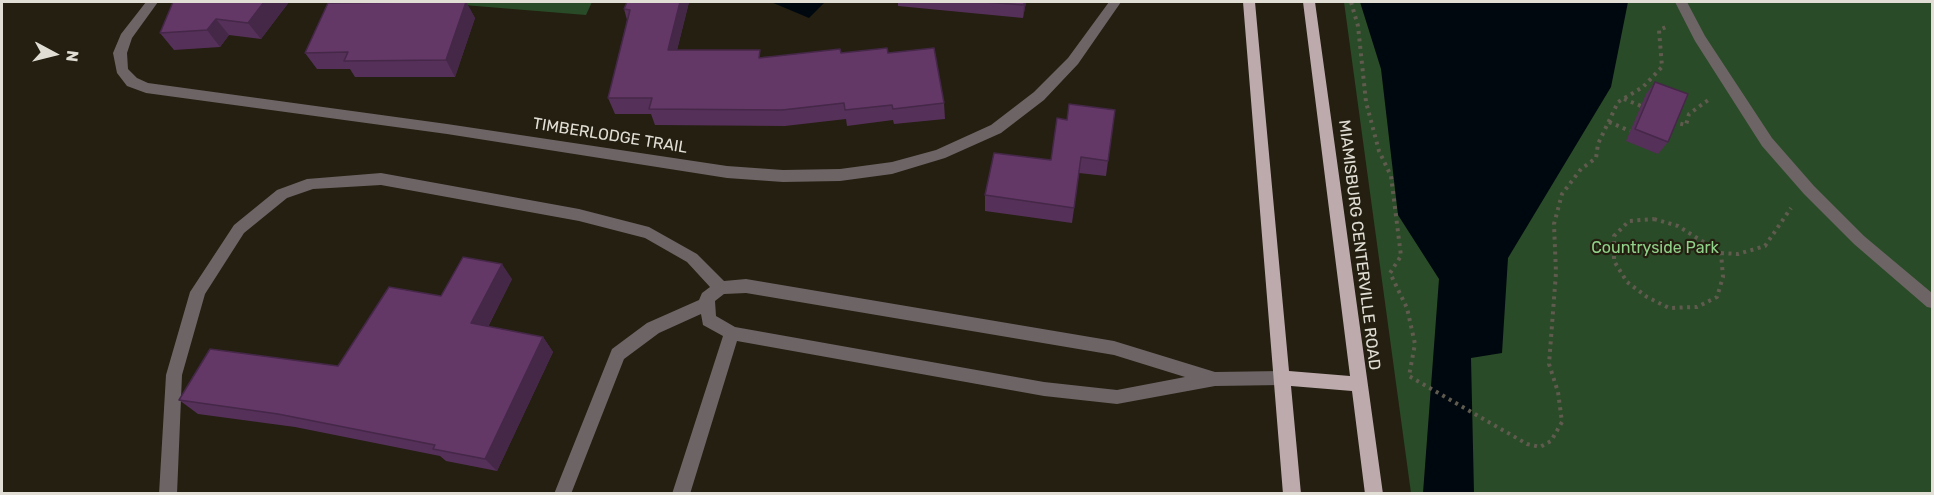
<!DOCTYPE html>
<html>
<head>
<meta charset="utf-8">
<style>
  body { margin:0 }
  #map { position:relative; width:1934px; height:495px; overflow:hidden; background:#241f11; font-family:Rubik,sans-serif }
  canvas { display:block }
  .frame { position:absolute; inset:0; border:3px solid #e1ded5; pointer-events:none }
  .north { position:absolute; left:24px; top:24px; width:60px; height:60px; -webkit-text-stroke:4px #241f11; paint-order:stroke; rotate:97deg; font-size:16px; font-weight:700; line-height:24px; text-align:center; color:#e1ded5 }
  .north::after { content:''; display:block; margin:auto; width:21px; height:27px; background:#e1ded5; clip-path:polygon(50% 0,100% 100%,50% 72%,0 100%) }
</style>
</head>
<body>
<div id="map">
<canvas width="1934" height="495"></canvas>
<div class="frame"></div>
<div class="north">N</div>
</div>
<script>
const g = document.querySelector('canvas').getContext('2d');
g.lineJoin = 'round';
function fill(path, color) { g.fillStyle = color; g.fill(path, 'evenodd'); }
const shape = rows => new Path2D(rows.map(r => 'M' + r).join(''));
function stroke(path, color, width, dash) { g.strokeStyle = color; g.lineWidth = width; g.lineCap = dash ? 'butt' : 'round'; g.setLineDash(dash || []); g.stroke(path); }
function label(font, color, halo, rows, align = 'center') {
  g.font = font + ' Rubik,sans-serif'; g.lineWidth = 4.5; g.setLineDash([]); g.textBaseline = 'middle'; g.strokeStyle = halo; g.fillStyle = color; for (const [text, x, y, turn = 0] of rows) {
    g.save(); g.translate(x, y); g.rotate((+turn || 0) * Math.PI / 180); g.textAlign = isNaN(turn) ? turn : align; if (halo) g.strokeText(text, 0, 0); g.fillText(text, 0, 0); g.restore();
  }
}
fill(shape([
  [427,2,592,2,586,15],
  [1344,2,1932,2,1932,493,1411,493]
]), '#2a4b27');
fill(shape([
  [771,2,825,2,809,18],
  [1360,2,1628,2,1611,87,1508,258,1502,353,1471,358,1474,493,1423,493,1439,279,1398,215,1381,69]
]), '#00080f');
stroke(shape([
  [1351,2,1358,26,1366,102,1379,151,1391,176,1401,256,1390,273,1407,308,1415,344,1409,376,1527,444,1540,447,1551,441,1562,422,1558,392,1549,364,1556,273,1554,224,1562,194,1581,169,1596,158,1598,144,1618,102,1643,87,1662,67,1659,30,1666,27],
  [1624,99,1641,106],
  [1609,122,1630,131],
  [1673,122,1686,125,1689,114,1711,98],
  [1654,219,1678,226,1721,253,1723,277,1717,297,1697,307,1669,308,1647,297,1627,282,1614,261,1614,236,1629,221,1654,219],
  [1721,253,1738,254,1765,246,1791,208]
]), '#605b4f', 4, [3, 4.5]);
fill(shape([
  [146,2,158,2,132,38,127,53,128,69,137,78,148,83,447,124,727,166,783,170,840,169,892,162,936,150,991,125,1034,92,1068,58,1109,2,1121,2,1078,64,1044,100,1001,133,945,158,892,174,840,181,783,182,727,178,447,134,146,93,127,86,117,73,113,53,121,34,146,2],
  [1675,2,1687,2,1705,36,1772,138,1814,186,1864,236,1932,293,1932,308,1927,307,1854,244,1804,194,1762,146,1695,41,1675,2],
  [381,173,579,209,649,227,697,254,724,281,746,279,1114,341,1215,372,1282,371,1288,373,1290,378,1288,383,1282,385,1215,386,1117,404,1044,396,737,341,690,494,672,494,723,336,703,325,701,314,659,333,624,359,571,494,554,494,612,349,647,323,699,300,702,293,710,287,687,262,645,238,579,221,381,185,313,189,287,198,244,233,205,294,182,375,177,494,159,494,166,375,190,292,234,225,277,190,307,179,381,173],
  [746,293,1114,355,1185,377,1117,390,1044,382,735,327,716,316,715,301,724,294,746,293]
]), '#6d6465');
fill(shape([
  [1243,2,1255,2,1289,371,1350,376,1303,2,1315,2,1383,494,1365,494,1352,391,1291,386,1301,494,1283,494,1243,2]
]), '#bdaaac');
fill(shape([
  [173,2,289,2,261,39,229,35,220,47,174,50,160,33],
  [419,2,466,2,475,18,455,77,355,77,350,69,317,69,305,53],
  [627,2,689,2,677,50,761,57,841,53,888,53,944,103,945,119,894,124,893,120,847,126,846,119,785,126,655,125,651,114,615,114,608,98,627,20,624,9],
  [898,2,1026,2,1023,18,898,6],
  [1655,82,1668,142,1658,154,1626,141,1646,94],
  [1057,118,1108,161,1106,176,1079,173,1072,223,985,211,985,195,1051,160],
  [512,279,488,327,543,337,553,352,497,471,446,461,440,456,295,427,198,414,179,400,338,366,441,296]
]), '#553059');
fill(shape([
  [264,2,289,2,261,39,248,23],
  [466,2,475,18,455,77,446,60],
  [680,2,689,2,673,66,668,50],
  [1024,2,1026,2,1023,18,1024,5],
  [216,19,229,35,220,47,207,30],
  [502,264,512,279,482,338,471,323],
  [543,337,553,352,497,471,485,459]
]), '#452748');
const building = shape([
  [173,2,264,2,248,23,216,19,207,30,160,33,173,2],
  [419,2,466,2,446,60,344,61,348,52,305,53,328,3,419,2],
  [627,2,680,2,668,50,760,50,759,58,840,49,841,53,887,48,888,53,934,48,944,103,893,109,892,105,845,110,844,103,782,110,649,109,652,98,608,98,630,10,624,9,627,2],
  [984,2,1024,2,1024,5,984,2],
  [1655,82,1688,94,1668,142,1635,129,1655,82],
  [1069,104,1115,110,1108,161,1081,157,1074,208,985,195,994,153,1051,160,1057,118,1067,120,1069,104],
  [463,257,502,264,471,323,543,337,485,459,433,449,435,445,278,414,179,400,210,349,338,366,389,287,441,296,463,257]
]);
fill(building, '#633867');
stroke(building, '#452748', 1.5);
label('16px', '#e1ded5', '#241f11', [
  ["TIMBERLODGE TRAIL",610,136,9],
  ["MIAMISBURG CENTERVILLE ROAD",1359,245,83]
]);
label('16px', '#90d289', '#241f11', [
  ["Countryside Park",1655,248]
]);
</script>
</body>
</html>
